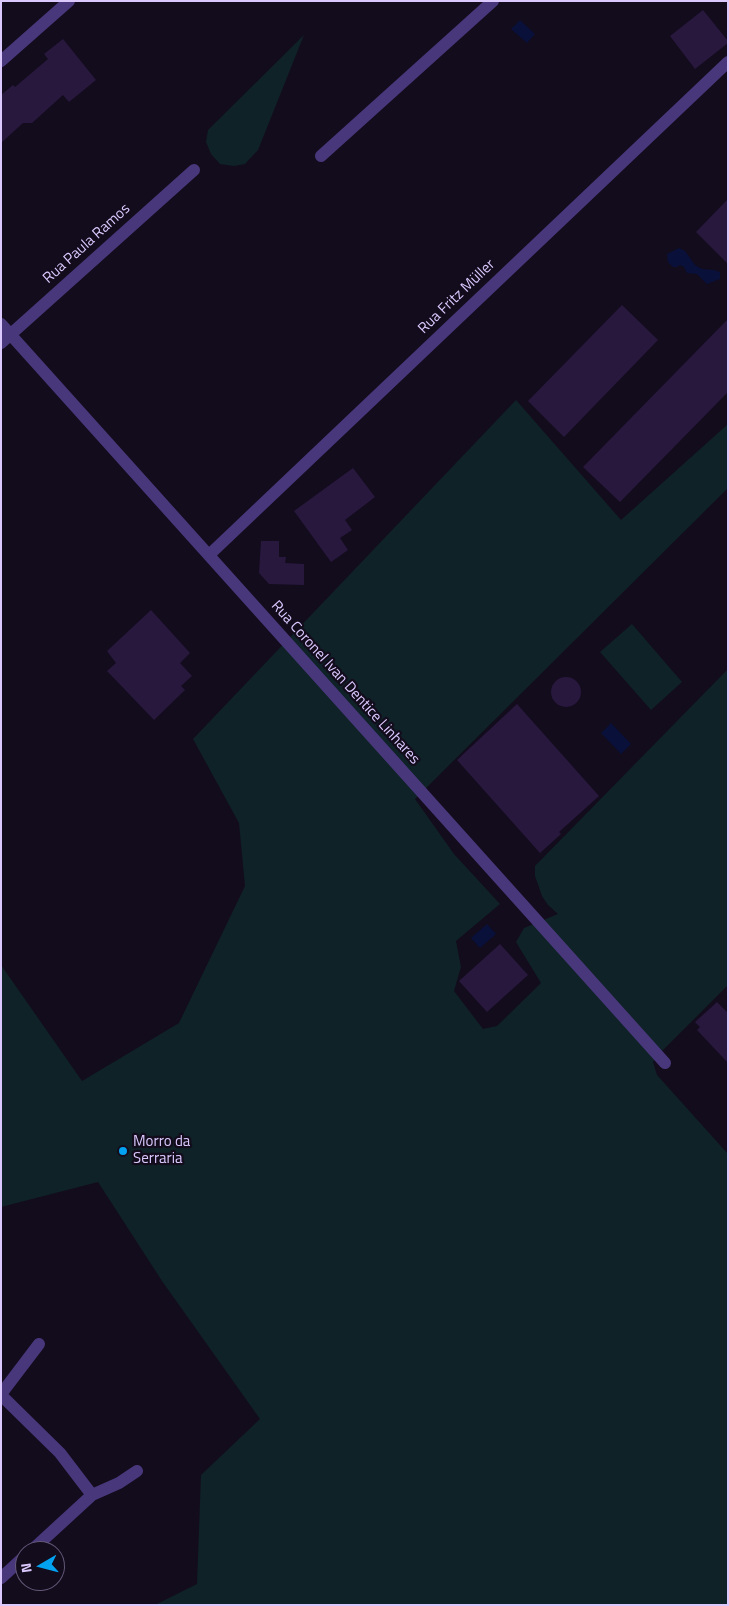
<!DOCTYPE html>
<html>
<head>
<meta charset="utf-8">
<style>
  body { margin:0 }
  #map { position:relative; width:729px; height:1606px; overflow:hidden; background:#130c1d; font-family:"Titillium Web",sans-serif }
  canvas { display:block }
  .frame { position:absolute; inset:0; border:2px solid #dbc9fe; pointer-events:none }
  .north { position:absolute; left:15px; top:1541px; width:50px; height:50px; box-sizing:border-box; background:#130c1d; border:1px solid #635877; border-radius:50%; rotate:262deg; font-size:14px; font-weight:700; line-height:20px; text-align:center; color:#dbc9fe }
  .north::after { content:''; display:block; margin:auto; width:18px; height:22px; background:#03a2f1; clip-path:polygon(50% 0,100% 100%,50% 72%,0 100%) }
</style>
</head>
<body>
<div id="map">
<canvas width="729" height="1606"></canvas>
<div class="frame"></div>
<div class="north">N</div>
</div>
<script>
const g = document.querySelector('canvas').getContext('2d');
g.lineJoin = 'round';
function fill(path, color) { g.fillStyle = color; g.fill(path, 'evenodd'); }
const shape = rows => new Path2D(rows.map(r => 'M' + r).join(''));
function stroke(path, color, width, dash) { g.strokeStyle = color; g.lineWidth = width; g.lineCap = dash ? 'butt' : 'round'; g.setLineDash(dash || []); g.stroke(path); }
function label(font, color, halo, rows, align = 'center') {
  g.font = font + ' "Titillium Web",sans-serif'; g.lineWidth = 4.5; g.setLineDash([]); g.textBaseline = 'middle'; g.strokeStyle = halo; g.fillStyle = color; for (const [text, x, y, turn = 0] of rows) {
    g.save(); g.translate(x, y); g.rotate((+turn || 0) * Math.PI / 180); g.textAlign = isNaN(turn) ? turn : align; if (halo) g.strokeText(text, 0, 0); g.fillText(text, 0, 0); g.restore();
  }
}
fill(shape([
  [304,35,258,150,245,164,234,166,220,164,211,154,206,142,208,130],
  [516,400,621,520,728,424,728,488,415,799,454,854,500,904,456,941,461,967,454,991,483,1029,497,1026,541,983,516,942,524,928,558,914,548,905,542,896,535,876,535,866,728,669,728,985,655,1058,653,1062,657,1075,728,1154,728,1605,155,1605,197,1584,201,1475,260,1419,162,1281,98,1182,1,1207,1,965,82,1081,179,1023,245,886,239,823,193,739],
  [632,624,682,682,651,710,600,652]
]), '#0f2227');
fill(shape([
  [520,20,535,34,527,43,511,29],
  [679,248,685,251,695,265,702,269,714,270,720,272,720,279,707,284,697,274,687,273,684,267,680,265,677,267,673,267,668,262,667,254],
  [611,723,631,744,621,754,601,733],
  [487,924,496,934,480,948,471,938]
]), '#091039');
fill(shape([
  [703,10,728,41,728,43,695,69,670,36],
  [63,39,96,80,69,102,63,95,32,123,23,123,1,143,1,95,13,85,15,87,48,59,44,54],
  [728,199,728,264,696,232],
  [622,305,658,340,564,437,528,401],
  [728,319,728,392,620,502,583,467],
  [353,468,375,497,345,520,352,530,340,538,348,550,331,562,294,511],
  [261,541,279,541,279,557,286,557,285,563,304,564,304,585,269,584,259,573],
  [151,610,190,653,180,663,192,676,181,686,185,690,154,720,107,671,116,663,107,651],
  '551 692a15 15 0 1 1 30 0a15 15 0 1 1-30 0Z',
  [517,704,599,796,559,832,561,834,540,853,457,760],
  [500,944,528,975,487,1012,459,981],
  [717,1002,728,1013,728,1063,697,1030,700,1027,695,1022]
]), '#28183e');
stroke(shape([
  [1,61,69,1],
  [321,156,493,1],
  [1,324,665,1063],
  [1,343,194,170],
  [209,555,728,62],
  [1,1394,39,1344],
  [1,1395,60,1453,92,1495],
  [31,1551,92,1495,119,1483,137,1471],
  [1,1578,25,1556]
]), '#49377c', 12);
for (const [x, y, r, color] of [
  [123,1151,5,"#03a2f1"]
]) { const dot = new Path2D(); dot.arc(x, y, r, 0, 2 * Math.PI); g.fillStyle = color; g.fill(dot); stroke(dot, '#130c1d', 2); }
label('15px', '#dbc9fe', '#130c1d', [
  ["Rua Paula Ramos",87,244,-42],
  ["Rua Fritz Müller",457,297,-44],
  ["Rua Coronel Ivan Dentice Linhares",345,683,48]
]);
label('15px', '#dbc9fe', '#130c1d', [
  ["Morro da",133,1142],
  ["Serraria",133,1159]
], 'left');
</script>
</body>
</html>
